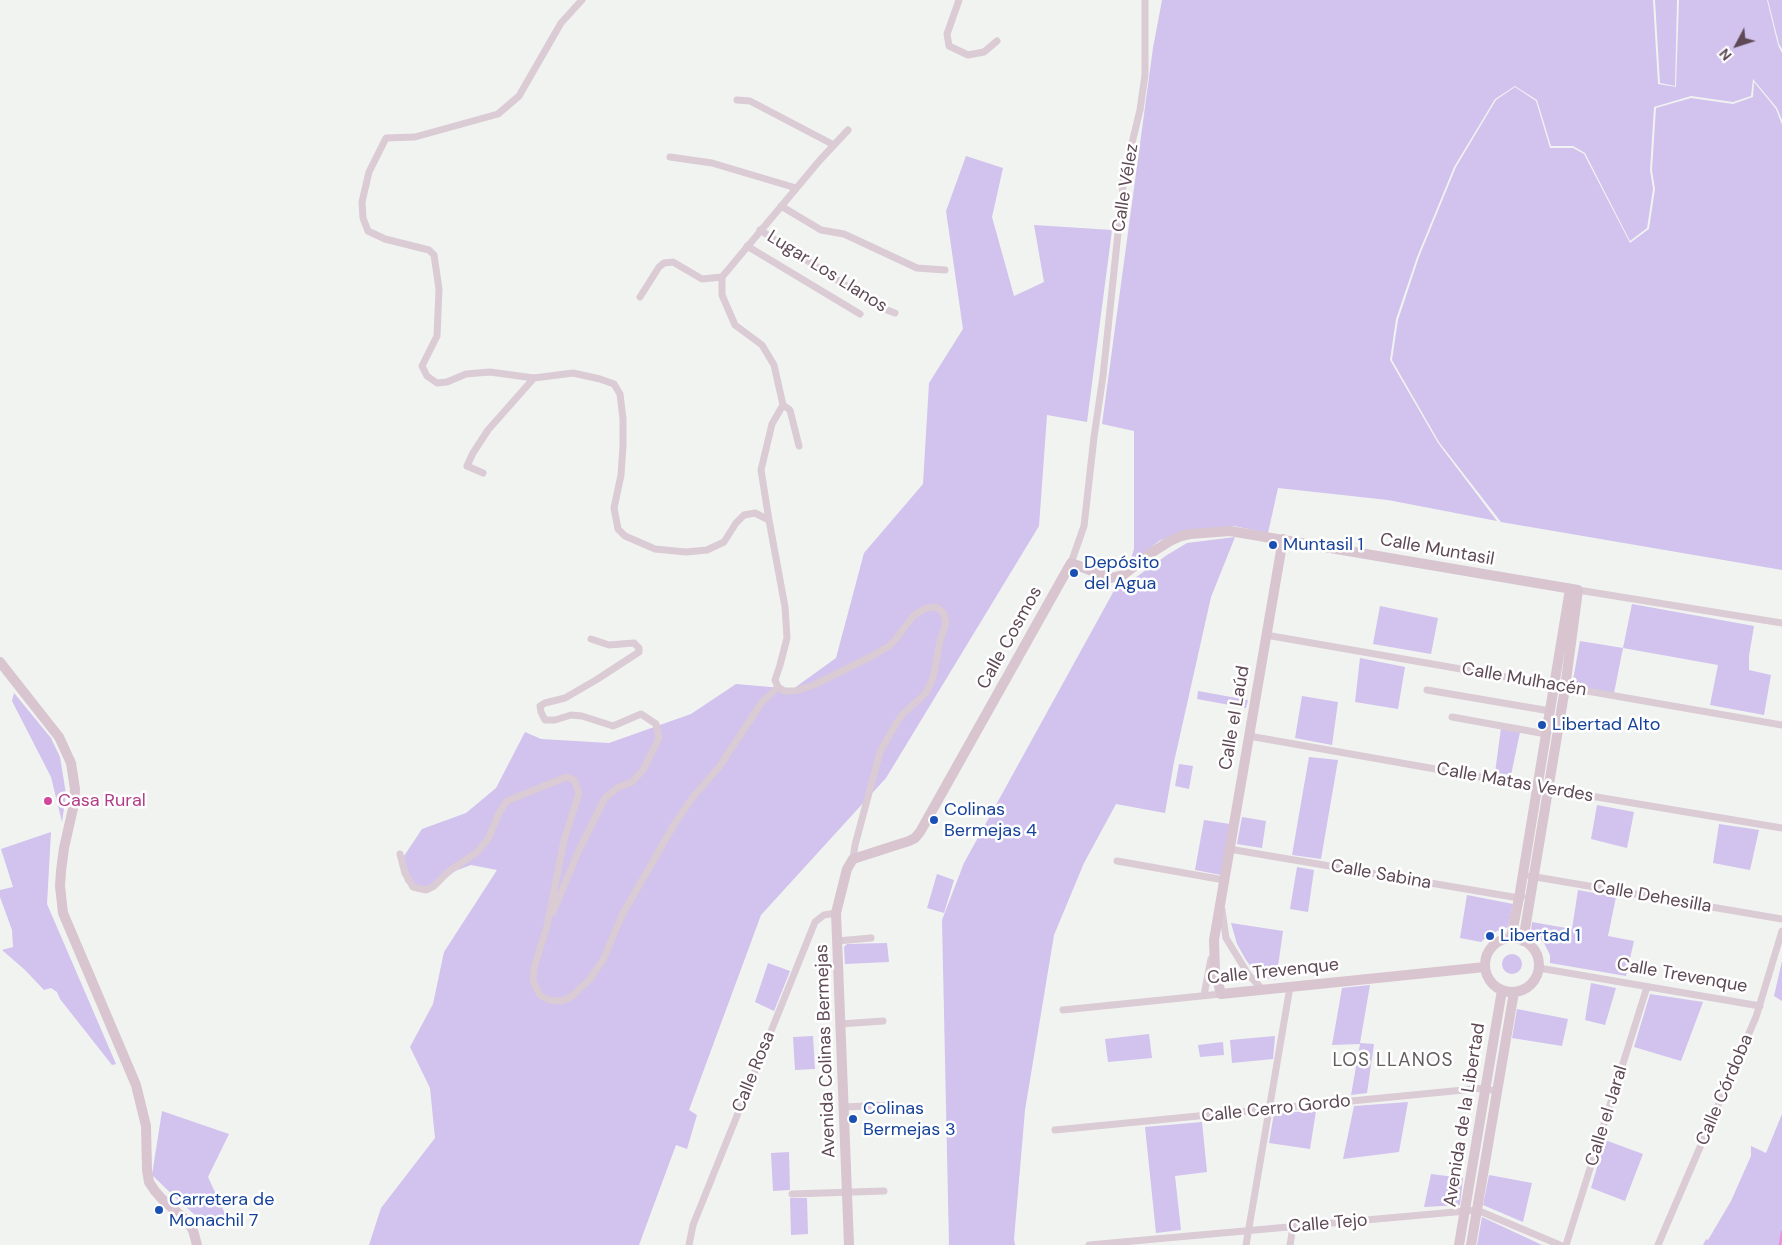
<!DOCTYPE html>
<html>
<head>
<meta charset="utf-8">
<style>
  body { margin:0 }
  #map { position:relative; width:1782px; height:1245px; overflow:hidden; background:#f1f3f1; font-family:"DM Sans",sans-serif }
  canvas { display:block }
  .north { position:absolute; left:1712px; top:20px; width:50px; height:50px; -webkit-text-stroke:4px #fff; paint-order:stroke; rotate:230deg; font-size:14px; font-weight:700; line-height:20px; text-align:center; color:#5e4955 }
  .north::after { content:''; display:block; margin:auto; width:18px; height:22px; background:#5e4955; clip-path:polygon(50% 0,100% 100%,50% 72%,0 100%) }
</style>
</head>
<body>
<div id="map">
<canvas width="1782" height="1245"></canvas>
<div class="north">N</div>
</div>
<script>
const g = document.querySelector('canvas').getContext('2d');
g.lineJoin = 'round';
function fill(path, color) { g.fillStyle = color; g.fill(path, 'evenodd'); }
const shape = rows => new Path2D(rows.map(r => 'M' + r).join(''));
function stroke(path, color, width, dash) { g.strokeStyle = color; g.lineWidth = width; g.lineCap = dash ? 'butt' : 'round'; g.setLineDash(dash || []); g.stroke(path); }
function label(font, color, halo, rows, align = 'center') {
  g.font = font + ' "DM Sans",sans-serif'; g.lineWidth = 5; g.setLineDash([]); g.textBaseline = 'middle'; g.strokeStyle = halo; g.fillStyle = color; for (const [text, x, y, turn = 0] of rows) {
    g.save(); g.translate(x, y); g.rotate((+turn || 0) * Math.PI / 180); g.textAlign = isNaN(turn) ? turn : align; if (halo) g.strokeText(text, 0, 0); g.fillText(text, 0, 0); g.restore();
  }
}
fill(shape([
  [1162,0,1653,0,1658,84,1676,87,1679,0,1767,0,1778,45,1782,53,1782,120,1777,108,1753,79,1751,96,1733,102,1691,96,1654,107,1650,170,1653,189,1647,228,1630,241,1585,153,1573,146,1551,146,1537,100,1515,86,1495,99,1454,167,1417,257,1396,319,1390,360,1438,443,1497,521,1388,500,1278,488,1268,533,1234,526,1177,534,1159,541,1129,565,1134,549,1134,431,1102,424,1153,48],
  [1655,0,1677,0,1675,86,1660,83],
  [1768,0,1782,0,1782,49,1779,44],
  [1754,82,1776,109,1782,125,1782,570,1501,522,1439,442,1392,360,1398,320,1419,257,1456,167,1496,100,1515,87,1536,101,1550,148,1573,148,1584,154,1630,243,1649,229,1655,189,1652,170,1656,108,1691,98,1733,104,1753,97],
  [966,156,1003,168,992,217,1014,296,1044,282,1034,225,1112,230,1087,422,1047,415,1039,526,886,778,761,915,689,1110,697,1115,687,1149,676,1145,639,1245,369,1245,381,1208,435,1138,430,1088,410,1047,433,1004,444,952,497,870,471,865,455,871,428,892,405,882,404,856,422,829,466,813,496,788,525,732,541,739,609,743,691,714,736,684,793,689,836,658,864,553,923,484,929,383,963,329,946,211],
  [1235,537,1211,597,1174,762,1165,813,1116,804,1084,863,1054,935,1025,1110,1014,1239,1015,1245,949,1245,942,920,964,863,1116,587,1135,578,1167,555,1187,543],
  [1632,604,1754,626,1749,656,1749,670,1771,675,1764,715,1710,705,1718,665,1623,648,1614,693,1572,686,1580,641,1623,648],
  [1380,606,1438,618,1431,654,1373,644],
  [1360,658,1405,667,1398,709,1355,702],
  [1198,691,1248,700,1246,708,1197,699],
  [14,693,51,738,60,757,66,794,62,822,51,777,12,701],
  [1302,696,1338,702,1332,745,1295,738],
  [1501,728,1520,732,1511,775,1495,773],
  [1309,757,1338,760,1321,859,1292,855],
  [1179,764,1193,766,1189,789,1175,786],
  [1597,805,1634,812,1627,848,1591,839],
  [1242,817,1266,821,1262,848,1237,844],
  [1204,820,1230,824,1221,875,1195,870],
  [1719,824,1759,830,1750,870,1713,863],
  [51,832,47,904,116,1064,112,1065,60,999,57,992,51,988,44,990,25,970,2,950,13,947,12,930,0,897,0,890,13,887,1,849],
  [1297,867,1314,870,1308,912,1290,909],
  [937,874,954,880,944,913,927,908],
  [1578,890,1616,897,1608,936,1634,941,1626,976,1550,963,1550,955,1544,943,1531,931,1532,922,1572,929],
  [1467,895,1513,904,1508,927,1490,934,1481,942,1460,938],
  [1231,923,1283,931,1276,980,1266,978,1255,972,1246,960,1237,944],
  [887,943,889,962,845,964,844,947,847,944],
  '1502 964a10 10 0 1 1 20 0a10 10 0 1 1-20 0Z',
  [1782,961,1782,1001,1774,996],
  [768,963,790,971,774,1011,755,1002],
  [1591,983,1616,988,1605,1025,1585,1020],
  [1370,985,1360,1043,1374,1044,1367,1093,1351,1095,1360,1044,1332,1045,1342,988],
  [1650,994,1703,1002,1681,1061,1634,1047],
  [1517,1009,1568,1019,1562,1046,1512,1038],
  [1149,1034,1152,1058,1108,1062,1105,1039],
  [813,1036,815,1069,795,1070,793,1037],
  [1275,1036,1273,1059,1232,1063,1230,1040],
  [1223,1042,1224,1055,1200,1057,1198,1045],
  [1408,1102,1399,1152,1343,1159,1354,1106],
  [162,1111,229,1134,208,1177,226,1216,217,1221,202,1221,179,1201,152,1175],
  [1316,1111,1310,1149,1269,1143,1274,1113],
  [1782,1114,1782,1245,1703,1245,1706,1239,1708,1240,1731,1201,1751,1156,1751,1146,1766,1153],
  [1202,1122,1207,1172,1175,1176,1181,1230,1156,1233,1145,1127],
  [1605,1140,1643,1154,1625,1201,1591,1188],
  [789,1152,790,1190,773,1191,771,1153],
  [1431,1174,1463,1178,1460,1205,1424,1207],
  [1489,1175,1532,1183,1523,1222,1483,1205],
  [790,1198,807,1198,808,1234,791,1235],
  [1482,1217,1542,1245,1477,1245]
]), '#d1c2ee');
stroke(shape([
  [1780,1245,1782,1232]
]), '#e991db', 2.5);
stroke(shape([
  [582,0,561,23,519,96,498,114,415,137,386,138,369,172,362,202,363,218,368,231,385,239,429,250,434,255,439,289,437,336,422,366,427,376,437,383,447,382,466,374,490,372,534,378,573,373,600,379,614,384,620,394,623,419,623,446,621,475,614,508,618,529,625,536,655,549,686,552,707,550,724,542,736,523,744,515,755,513,769,520,785,607,787,638,780,665,775,680,778,687,784,691,795,691,814,685,872,656,889,646,896,639,913,616,926,608,937,607,944,614,946,623,940,641,933,678,926,693,903,714,897,722,880,752,855,845,853,859],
  [959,0,947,34,949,46,968,55,984,52,997,41],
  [737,100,750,101,834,145],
  [670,157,712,163,796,188],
  [781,206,821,230,844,234,917,268,945,270],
  [760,230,879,307,895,313],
  [747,246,860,314],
  [640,297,659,267,664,263,673,262,702,279,722,277],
  [783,405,790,410,799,446],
  [483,473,467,466,473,453,488,430,534,378],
  [769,520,761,470,772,424,783,405,774,365,762,345,735,325,722,295,722,277,820,160,848,130],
  [1071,563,1084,526,1094,437,1103,376,1124,176,1140,110,1145,75,1145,0],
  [1578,590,1782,623],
  [1266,635,1782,725],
  [1427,690,1550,711],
  [1452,717,1546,734],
  [1249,736,1537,787,1782,828],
  [1229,849,1519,898,1522,896],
  [400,854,405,873,413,887,426,890,434,886,449,871,476,853,488,839,500,811,507,801,566,777,574,780,579,793,564,840,547,926,534,968,533,981,540,995,549,1000,562,1001,572,996,590,979,603,960,622,915,675,823,693,797,719,767,762,702,778,687],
  [1117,861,1224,880],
  [1530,876,1782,919],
  [1222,910,1226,938,1248,974,1263,990],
  [553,912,579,850,605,798,617,788,632,782,643,770,659,738,656,724,641,714,613,726,582,716,571,715,555,720,545,720,541,712,540,706,545,703,565,698,596,680,639,652,639,648,634,643,609,645,591,639],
  [837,941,871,938],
  [1539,968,1760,1006],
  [1204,995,1211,959],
  [1063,1010,1221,994],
  [840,1024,883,1021],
  [843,1107,892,1105],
  [1055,1130,1484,1088,1498,1092],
  [792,1194,884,1191],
  [689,1245,693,1225,815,922,824,915,836,913],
  [1089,1245,1477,1210,1560,1245],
  [1246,1245,1290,987],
  [1290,1245,1293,1227],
  [1566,1245,1647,987],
  [1658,1245,1756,1017,1782,931]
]), '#dacbd4', 7);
stroke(shape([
  [1283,539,1214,940,1215,971,1221,994,1485,967],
  [0,662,59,737,71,763,75,789,74,804,64,848,61,871,60,886,63,913,136,1085,146,1126,147,1170,149,1182,155,1191,162,1199,188,1222,193,1230,197,1245],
  [1511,938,1519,898,1570,589],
  '1485 965a27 27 0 1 1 54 0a27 27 0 1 1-54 0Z',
  [849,1245,836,913,847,869,853,859,909,841,915,838,920,832,1071,563,1111,578,1123,575,1151,553,1170,541,1181,536,1190,534,1230,531,1578,590,1565,688,1523,941],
  [1459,1245,1502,990],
  [1471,1245,1514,992]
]), '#d8c5cf', 10);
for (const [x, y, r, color] of [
  [1273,545,5,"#1a4fb4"],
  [1074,573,5,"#1a4fb4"],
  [1542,725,5,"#1a4fb4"],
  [48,801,5,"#d1479c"],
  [934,820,5,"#1a4fb4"],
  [1490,936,5,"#1a4fb4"],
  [853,1119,5,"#1a4fb4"],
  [159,1210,5,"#1a4fb4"]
]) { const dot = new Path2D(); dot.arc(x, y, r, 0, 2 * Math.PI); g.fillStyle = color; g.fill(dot); stroke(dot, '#fff', 2); }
label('18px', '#5e4955', '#fff', [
  ["Calle Vélez",1126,188,-81],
  ["Lugar Los Llanos",827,272,32],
  ["Calle Muntasil",1437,550,10],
  ["Calle Cosmos",1010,638,-61],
  ["Calle Mulhacén",1524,680,10],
  ["Calle el Laúd",1235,718,-80],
  ["Calle Matas Verdes",1515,783,10],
  ["Calle Sabina",1381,875,10],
  ["Calle Dehesilla",1652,897,10],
  ["Calle Trevenque",1273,972,-6],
  ["Calle Trevenque",1682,976,10],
  ["Avenida Colinas Bermejas",826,1051,-92],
  ["Calle Rosa",754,1072,-68],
  ["Calle Córdoba",1725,1090,-67],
  ["Calle Cerro Gordo",1276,1109,-6],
  ["Avenida de la Libertad",1465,1115,-81],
  ["Calle el Jaral",1607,1116,-73],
  ["Calle Tejo",1328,1224,-5]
]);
label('18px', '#164399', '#fff', [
  ["Muntasil 1",1283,545],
  ["Depósito",1084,563],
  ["del Agua",1084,584],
  ["Libertad Alto",1552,725],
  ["Colinas",944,810],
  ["Bermejas 4",944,831],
  ["Libertad 1",1500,936],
  ["Colinas",863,1109],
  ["Bermejas 3",863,1130],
  ["Carretera de",169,1200],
  ["Monachil 7",169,1221]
], 'left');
label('18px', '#b23c85', '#fff', [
  ["Casa Rural",58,801]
], 'left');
g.letterSpacing = '1px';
label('19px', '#655e61', '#fff', [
  ["LOS LLANOS",1393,1061]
]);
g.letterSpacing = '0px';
</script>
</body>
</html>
